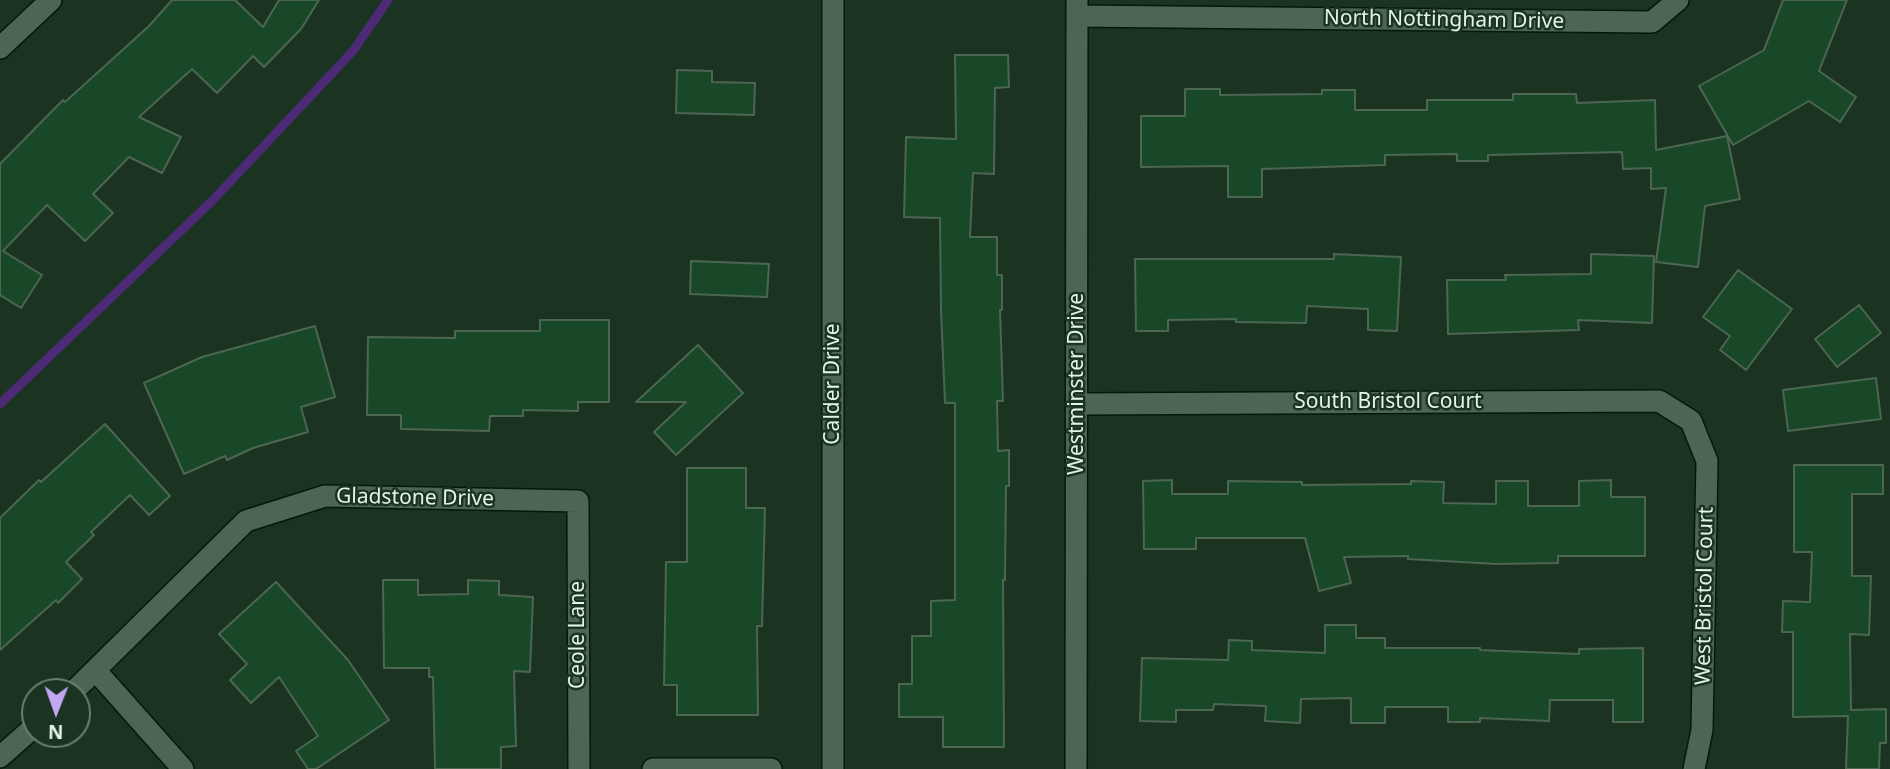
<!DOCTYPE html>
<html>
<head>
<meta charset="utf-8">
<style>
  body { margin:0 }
  #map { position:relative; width:1890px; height:769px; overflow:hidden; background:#1b3321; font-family:"Noto Sans",sans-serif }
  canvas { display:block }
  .north { position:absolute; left:21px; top:678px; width:70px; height:70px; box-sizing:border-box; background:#1b3321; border:2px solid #6b8070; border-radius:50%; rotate:181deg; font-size:19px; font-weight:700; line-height:28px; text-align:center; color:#e4f3e7 }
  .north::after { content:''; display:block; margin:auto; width:24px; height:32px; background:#c4a7f1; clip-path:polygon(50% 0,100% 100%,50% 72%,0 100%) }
</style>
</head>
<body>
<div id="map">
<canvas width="1890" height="769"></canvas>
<div class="north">N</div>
</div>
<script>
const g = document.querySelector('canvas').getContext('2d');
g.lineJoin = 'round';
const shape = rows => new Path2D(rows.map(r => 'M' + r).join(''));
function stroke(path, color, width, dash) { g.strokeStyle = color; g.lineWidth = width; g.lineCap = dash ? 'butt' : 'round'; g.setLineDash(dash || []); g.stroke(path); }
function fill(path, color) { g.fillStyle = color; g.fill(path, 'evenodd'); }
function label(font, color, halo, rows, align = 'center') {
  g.font = font + ' "Noto Sans",sans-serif'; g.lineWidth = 5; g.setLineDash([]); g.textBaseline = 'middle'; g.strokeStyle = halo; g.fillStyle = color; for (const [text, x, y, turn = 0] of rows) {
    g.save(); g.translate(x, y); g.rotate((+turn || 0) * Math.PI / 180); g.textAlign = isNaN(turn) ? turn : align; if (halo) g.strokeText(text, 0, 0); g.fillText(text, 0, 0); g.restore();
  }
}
stroke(shape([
  [0,404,213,200,353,51,388,0]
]), '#4d2a75', 9);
const building = shape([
  [172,0,235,0,263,27,279,0,319,0,301,29,264,67,253,56,217,93,192,69,139,117,181,137,162,173,129,157,93,194,113,213,85,241,47,205,3,251,42,275,21,308,0,295,0,164,63,100,65,102,149,26,172,0],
  [1783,0,1847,0,1819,71,1856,97,1840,122,1809,101,1733,145,1699,86,1764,50,1783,0],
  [955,55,1008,55,1009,87,995,88,994,174,973,173,970,237,997,237,997,275,1002,275,1002,310,1000,310,1003,401,997,401,998,451,1009,450,1009,486,1006,486,1005,580,1003,580,1004,747,943,747,943,717,899,717,899,684,912,684,912,636,931,636,931,601,955,600,955,403,945,403,941,311,940,218,904,217,906,137,956,139,955,55],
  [677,70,712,71,712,82,755,83,754,115,676,113,677,70],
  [1185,89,1220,89,1220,95,1322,94,1322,90,1355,90,1355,110,1427,110,1427,100,1513,100,1513,94,1576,94,1577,103,1655,100,1656,150,1727,136,1740,199,1705,206,1698,267,1656,262,1666,188,1651,189,1651,168,1623,169,1622,152,1488,155,1488,161,1457,161,1457,154,1385,155,1385,165,1262,169,1262,197,1228,197,1228,166,1141,167,1141,116,1185,116,1185,89],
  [1334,254,1401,257,1397,331,1368,330,1368,309,1307,306,1306,323,1236,322,1236,319,1168,320,1168,331,1136,331,1135,259,1334,259,1334,254],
  [1591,254,1654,256,1652,323,1578,320,1579,330,1448,334,1447,280,1506,280,1505,275,1591,274,1591,254],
  [691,261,769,264,767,297,690,294,691,261],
  [1738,270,1792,309,1746,370,1720,350,1730,336,1703,317,1738,270],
  [1859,305,1881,333,1837,367,1815,339,1859,305],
  [540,320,609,320,609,402,578,402,578,411,523,410,523,416,490,416,489,431,401,429,401,415,367,415,368,337,455,338,455,331,540,331,540,320],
  [315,326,335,397,301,407,308,432,253,448,227,460,225,456,184,474,144,383,202,357,315,326],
  [698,345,743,393,676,455,654,432,686,402,636,402,698,345],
  [1876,378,1881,419,1788,431,1783,390,1876,378],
  [105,424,170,496,149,515,130,495,91,532,94,535,66,562,82,579,58,603,56,600,0,650,0,518,39,480,41,482,105,424],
  [1794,465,1883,465,1883,494,1852,494,1852,576,1871,576,1869,635,1850,634,1851,710,1886,709,1886,743,1880,743,1879,769,1846,769,1848,716,1793,717,1793,632,1782,632,1783,601,1810,602,1812,552,1794,552,1794,465],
  [687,468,746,468,746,508,765,508,762,626,757,626,758,715,677,715,677,685,664,685,666,562,687,562,687,468],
  [1172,480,1172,494,1228,494,1228,481,1302,482,1302,485,1411,484,1411,481,1444,482,1443,503,1496,504,1496,481,1528,481,1528,506,1579,506,1579,481,1611,480,1611,497,1645,497,1645,556,1558,556,1558,563,1496,564,1408,559,1408,556,1344,557,1351,583,1319,591,1305,538,1196,538,1196,549,1144,549,1143,481,1172,480],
  [383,580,418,580,418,595,468,594,468,580,499,581,499,595,533,597,530,672,514,671,516,746,501,747,501,769,435,769,433,677,429,677,429,668,384,668,383,580],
  [276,582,348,660,389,720,316,769,308,769,296,751,318,736,279,677,251,703,230,680,247,664,219,634,276,582],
  [1325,625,1356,625,1356,638,1385,638,1385,648,1480,648,1480,650,1579,654,1579,649,1643,648,1643,722,1613,722,1613,700,1550,700,1549,721,1480,718,1480,722,1448,722,1448,707,1385,707,1385,723,1351,723,1351,698,1301,699,1300,723,1265,721,1266,706,1214,704,1213,710,1176,710,1176,722,1140,721,1142,658,1228,660,1229,640,1252,641,1252,650,1325,653,1325,625]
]);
fill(building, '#194828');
stroke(building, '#4c6652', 2);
const minor = shape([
  [1077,16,1652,22,1678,0],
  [0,48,51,0],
  [1077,404,1659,401,1691,421,1707,461,1702,730,1694,769],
  [96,671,183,769],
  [73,692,246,521,325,496,578,501,579,769],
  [0,757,35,726],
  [653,769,771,769],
  [833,769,833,0],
  [1076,769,1077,0]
]);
stroke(minor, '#031a0a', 24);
stroke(minor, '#4c6653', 21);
label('21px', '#e4f3e7', '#1b3321', [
  ["North Nottingham Drive",1444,20,1],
  ["Calder Drive",833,384,-90],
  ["Westminster Drive",1077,384,-90],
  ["South Bristol Court",1388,402],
  ["Gladstone Drive",415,498,1],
  ["West Bristol Court",1705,596,-89],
  ["Ceole Lane",578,635,-90]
]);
</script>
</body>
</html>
